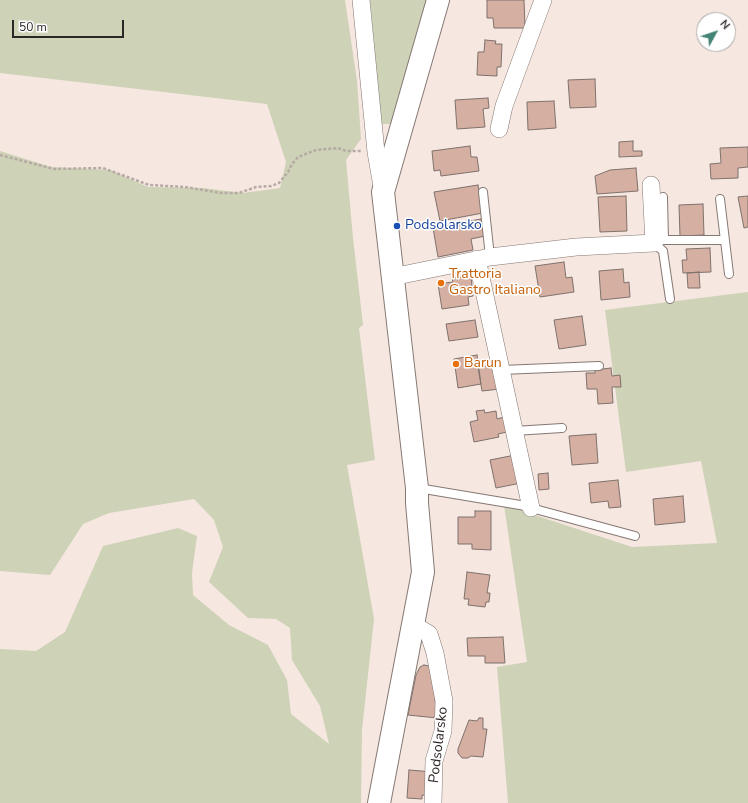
<!DOCTYPE html>
<html>
<head>
<meta charset="utf-8">
<style>
  body { margin:0 }
  #map { position:relative; width:748px; height:803px; overflow:hidden; background:#f6e7e1; font-family:"Nunito Sans",sans-serif }
  canvas { display:block }
  .north { position:absolute; left:696px; top:12px; width:40px; height:40px; box-sizing:border-box; background:#fff; border:1px solid #aba8a7; border-radius:50%; rotate:50deg; font-size:11px; font-weight:700; line-height:16px; text-align:center; color:#2c2624 }
  .north::after { content:''; display:block; margin:auto; width:14px; height:18px; background:#438474; clip-path:polygon(50% 0,100% 100%,50% 72%,0 100%) }
  .scale { position:absolute; left:12px; top:20px; width:112px; height:18px; box-sizing:border-box; border:2px solid #2c2624; border-top:0; padding-left:5px; font-size:12px; line-height:14px; white-space:nowrap; color:#2c2624; -webkit-text-stroke:3px #fff; paint-order:stroke }
</style>
</head>
<body>
<div id="map">
<canvas width="748" height="803"></canvas>
<div class="north">N</div>
<div class="scale">50 m</div>
</div>
<script>
const g = document.querySelector('canvas').getContext('2d');
g.lineJoin = 'round';
function fill(path, color) { g.fillStyle = color; g.fill(path, 'evenodd'); }
const shape = rows => new Path2D(rows.map(r => 'M' + r).join(''));
function stroke(path, color, width, dash) { g.strokeStyle = color; g.lineWidth = width; g.lineCap = dash ? 'butt' : 'round'; g.setLineDash(dash || []); g.stroke(path); }
function label(font, color, halo, rows, align = 'center') {
  g.font = font + ' "Nunito Sans",sans-serif'; g.lineWidth = 3; g.setLineDash([]); g.textBaseline = 'middle'; g.strokeStyle = halo; g.fillStyle = color; for (const [text, x, y, turn = 0] of rows) {
    g.save(); g.translate(x, y); g.rotate((+turn || 0) * Math.PI / 180); g.textAlign = isNaN(turn) ? turn : align; if (halo) g.strokeText(text, 0, 0); g.fillText(text, 0, 0); g.restore();
  }
}
fill(shape([
  [0,0,345,0,357,81,361,139,346,160,353,238,363,325,359,328,375,460,347,465,374,619,362,730,361,803,0,803,0,649,36,651,65,632,103,546,178,528,197,536,192,573,193,595,229,625,268,645,287,680,291,714,329,744,320,706,292,660,290,628,276,619,248,618,209,582,223,547,214,520,194,499,109,513,83,524,50,575,0,571,0,151,51,167,110,170,148,187,203,188,243,193,280,188,286,162,267,104,0,73],
  [370,0,432,0,395,124,381,124],
  [748,292,748,803,508,803,497,667,527,662,504,505,632,547,717,543,701,461,626,472,605,310]
]), '#ced2b6');
const building = shape([
  [487,0,524,0,525,28,494,28,493,18,487,18,487,0],
  [485,40,496,41,495,44,502,44,501,67,497,67,497,76,477,75,478,52,484,52,485,40],
  [595,79,596,107,570,108,568,80,595,79],
  [488,98,489,108,483,109,485,127,457,129,455,100,488,98],
  [554,101,556,128,528,130,527,102,554,101],
  [633,141,633,151,642,151,642,156,619,157,619,142,633,141],
  [470,146,471,157,477,157,479,171,441,176,440,170,434,171,432,151,470,146],
  [748,147,748,167,738,168,738,178,711,179,710,164,721,163,720,148,748,147],
  [636,168,638,191,597,194,595,176,610,170,636,168],
  [478,185,483,213,440,221,434,192,478,185],
  [626,196,627,231,600,232,598,197,626,196],
  [748,196,748,227,744,228,738,197,748,196],
  [703,204,704,235,680,236,679,205,703,204],
  [481,219,485,236,471,239,473,250,438,257,433,228,481,219],
  [710,248,711,272,683,273,682,260,687,260,686,249,710,248],
  [564,262,566,278,572,277,574,292,540,297,535,266,564,262],
  [623,269,624,283,629,282,630,297,601,300,599,271,623,269],
  [699,272,700,288,688,288,687,273,699,272],
  [471,276,473,296,468,297,469,305,442,309,438,284,453,282,452,278,471,276],
  [582,316,586,345,559,349,554,320,582,316],
  [475,320,478,337,449,341,446,324,475,320],
  [477,355,481,384,458,388,454,359,477,355],
  [496,365,500,389,482,391,478,367,496,365],
  [611,368,612,376,620,375,621,387,612,387,613,403,598,404,597,389,587,389,586,373,595,373,595,370,611,368],
  [484,410,485,413,496,411,497,419,504,417,507,432,498,434,499,437,474,442,470,422,478,420,476,411,484,410],
  [596,434,598,463,572,465,569,436,596,434],
  [515,455,521,483,496,488,490,460,515,455],
  [548,473,549,489,539,490,538,474,548,473],
  [618,480,621,507,609,508,608,501,591,503,589,483,618,480],
  [683,496,685,522,655,525,653,499,683,496],
  [475,511,491,511,491,550,472,549,472,544,458,544,458,517,475,517,475,511],
  [467,572,490,575,487,593,490,593,489,602,486,602,485,607,468,605,469,599,464,599,467,572],
  [503,637,505,663,485,663,485,656,468,656,467,638,503,637],
  [424,665,429,666,432,669,437,718,408,715,416,675,420,667,424,665],
  [479,718,483,718,483,729,487,729,483,757,471,756,468,758,462,758,458,753,458,749,469,720,477,721,479,718],
  [409,770,434,772,431,796,422,795,422,799,407,798,409,770]
]);
fill(building, '#d4afa2');
stroke(building, '#7f716c', 1);
const lane = shape([
  [483,192,490,257],
  [663,197,664,240],
  [720,199,729,274],
  [654,243,664,240,725,240],
  [654,243,663,251,670,299],
  [501,370,599,366],
  [514,431,562,428],
  [418,488,520,505,635,536]
]);
const street = shape([
  [361,0,376,152,383,192],
  [499,129,504,106,543,0],
  [477,259,531,508],
  [392,277,490,257,576,247,654,243,651,185],
  [414,625,429,634,435,653,444,701,443,731,434,761,433,803]
]);
const secondary = shape([
  [379,803,423,572,417,503,417,488,383,192,438,0]
]);
stroke(lane, '#857873', 10);
stroke(street, '#857873', 18);
stroke(secondary, '#857873', 24);
stroke(shape([
  [0,155,54,169,103,168,149,185,185,187,221,193,239,193,256,187,271,186,279,183,288,172,292,164,298,157,316,150,338,148,346,151,361,151]
]), '#b6aaa5', 2.5, [3, 2]);
stroke(lane, '#fff', 8);
stroke(street, '#fff', 17);
stroke(secondary, '#fff', 22);
for (const [x, y, r, color] of [
  [397,226,4,"#1a4fb4"],
  [441,283,4,"#e8710a"],
  [456,364,4,"#e8710a"]
]) { const dot = new Path2D(); dot.arc(x, y, r, 0, 2 * Math.PI); g.fillStyle = color; g.fill(dot); stroke(dot, '#fff', 1.5); }
label('14px', '#164399', '#fff', [
  ["Podsolarsko",405,226]
], 'left');
label('14px', '#c56008', '#fff', [
  ["Trattoria",449,275],
  ["Gastro Italiano",449,291],
  ["Barun",464,364]
], 'left');
label('14px', '#2c2624', '#fff', [
  ["Podsolarsko",439,745,-83]
]);
</script>
</body>
</html>
